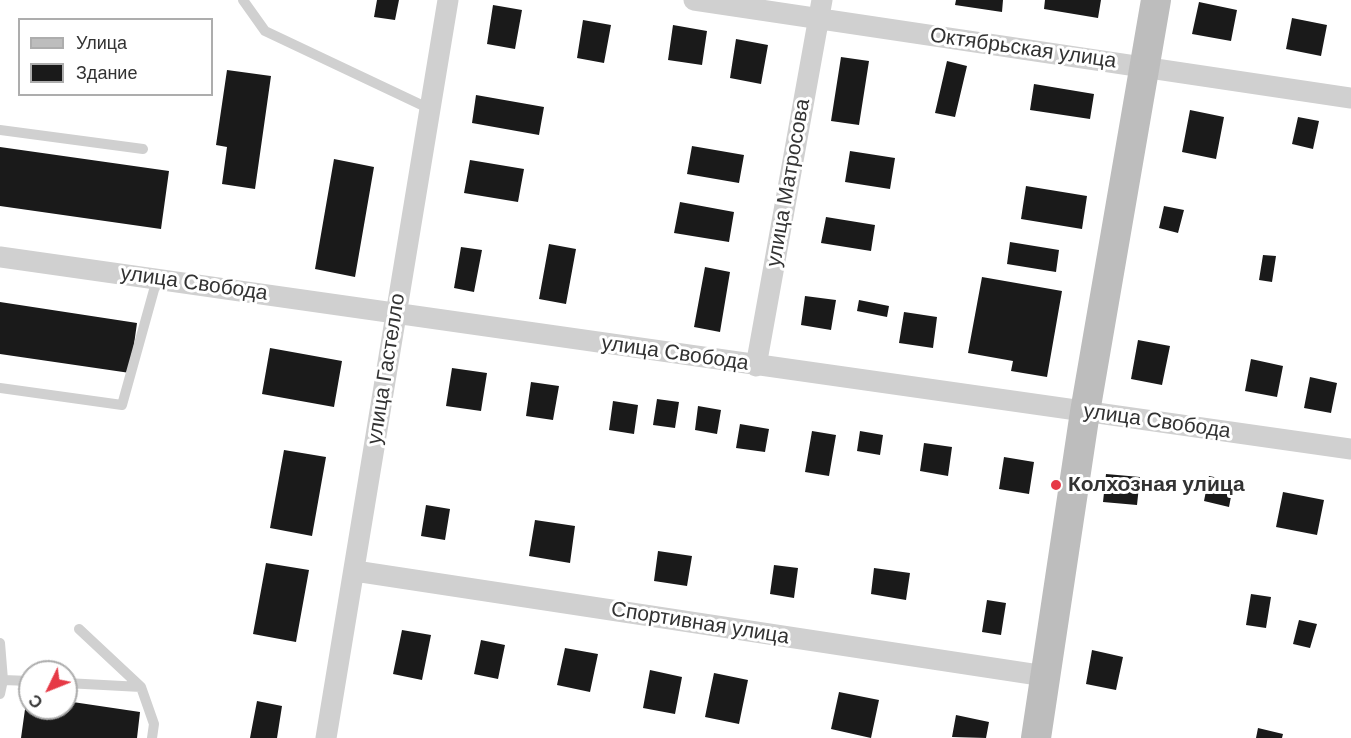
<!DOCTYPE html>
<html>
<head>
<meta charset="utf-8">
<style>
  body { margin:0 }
  #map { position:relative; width:1351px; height:738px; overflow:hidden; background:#fff; font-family:"DM Sans",sans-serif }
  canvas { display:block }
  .legend { position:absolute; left:18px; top:18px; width:195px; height:78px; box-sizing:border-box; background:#fff; border:2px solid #adadad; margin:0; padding:8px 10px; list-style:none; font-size:18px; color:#333 }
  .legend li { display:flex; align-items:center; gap:12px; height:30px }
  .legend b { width:30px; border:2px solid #adadad }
  .north { position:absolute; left:18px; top:660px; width:60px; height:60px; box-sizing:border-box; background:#fff; border:2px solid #adadad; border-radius:50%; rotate:227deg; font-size:16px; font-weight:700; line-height:24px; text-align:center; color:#333 }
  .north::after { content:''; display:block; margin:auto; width:21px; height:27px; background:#e63946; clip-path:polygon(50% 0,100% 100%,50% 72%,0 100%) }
</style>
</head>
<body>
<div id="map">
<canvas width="1351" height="738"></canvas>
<ul class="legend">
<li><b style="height:8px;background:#bdbdbd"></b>Улица</li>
<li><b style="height:16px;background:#1a1a1a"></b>Здание</li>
</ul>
<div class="north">С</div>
</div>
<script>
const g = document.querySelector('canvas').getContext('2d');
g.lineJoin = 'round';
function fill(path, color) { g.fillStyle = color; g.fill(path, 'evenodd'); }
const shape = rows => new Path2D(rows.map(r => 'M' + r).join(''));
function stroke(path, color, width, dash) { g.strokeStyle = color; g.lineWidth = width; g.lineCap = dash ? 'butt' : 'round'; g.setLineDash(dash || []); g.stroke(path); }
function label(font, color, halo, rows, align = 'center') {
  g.font = font + ' "DM Sans",sans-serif'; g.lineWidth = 6; g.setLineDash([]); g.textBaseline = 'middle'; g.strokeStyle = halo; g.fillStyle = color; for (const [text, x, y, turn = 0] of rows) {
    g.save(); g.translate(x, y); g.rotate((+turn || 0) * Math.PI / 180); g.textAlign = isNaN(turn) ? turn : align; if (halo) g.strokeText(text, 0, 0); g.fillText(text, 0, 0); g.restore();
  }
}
fill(shape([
  [377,0,399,0,395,20,374,17],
  [956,0,1003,0,1002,12,955,5],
  [1045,0,1101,0,1098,18,1044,9],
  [1199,2,1237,10,1231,41,1192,34],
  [493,5,522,10,515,49,487,44],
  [1292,18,1327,25,1321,56,1286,49],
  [583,20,611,25,604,63,577,58],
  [673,25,707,31,702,65,668,60],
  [736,39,768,45,761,84,730,78],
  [841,57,869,61,859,125,831,121],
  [947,61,967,66,955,117,935,113],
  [227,70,271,76,255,189,222,184,227,147,216,145],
  [1034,84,1094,94,1090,119,1030,110],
  [476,95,544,107,539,135,472,123],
  [1190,110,1224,117,1216,159,1182,152],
  [1298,117,1319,121,1313,149,1292,144],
  [692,146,744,155,739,183,687,174],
  [0,147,169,171,161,229,0,206],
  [850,151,895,158,890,189,845,182],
  [334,159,374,167,355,277,315,269],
  [470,160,524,169,518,202,464,193],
  [1026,186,1087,196,1082,229,1021,219],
  [680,202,734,212,729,242,674,233],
  [1164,206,1184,210,1178,233,1159,228],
  [826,217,875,225,871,251,821,243],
  [1010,242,1059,250,1056,272,1007,264],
  [549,244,576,249,566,304,539,299],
  [461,247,482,250,474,292,454,288],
  [1263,255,1276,256,1272,282,1259,280],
  [705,267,730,272,720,332,694,327],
  [982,277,1062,291,1047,377,1011,371,1013,361,968,353],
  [805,296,836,300,831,330,801,325],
  [859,300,889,306,887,317,857,311],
  [0,302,137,323,130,373,0,354],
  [904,312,937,317,933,348,899,343],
  [1138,340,1170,346,1162,385,1131,379],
  [270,348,342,361,334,407,262,394],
  [1251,359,1283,366,1277,397,1245,391],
  [452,368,487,373,481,411,446,406],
  [1310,377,1337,383,1331,413,1304,408],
  [531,382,559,386,553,420,526,416],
  [657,399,679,402,675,428,653,425],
  [613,401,638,405,634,434,609,430],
  [698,406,721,410,717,434,695,430],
  [740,424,769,429,765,452,736,448],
  [812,431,836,435,829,476,805,472],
  [860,431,883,435,880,455,857,451],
  [924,443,952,447,948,476,920,471],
  [284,450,326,457,312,536,270,528],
  [1004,457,1034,462,1029,494,999,489],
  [1106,474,1140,477,1137,505,1103,502],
  [1209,476,1234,481,1229,507,1204,501],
  [1283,492,1324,500,1317,535,1276,527],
  [426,505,450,509,445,540,421,536],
  [535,520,575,526,570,563,529,556],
  [658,551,692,556,687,586,654,581],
  [266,563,309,570,296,642,253,634],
  [774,565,798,568,794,598,770,594],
  [874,568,910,573,906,600,871,594],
  [1251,594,1271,597,1266,628,1246,625],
  [987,600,1006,603,1001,635,982,632],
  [1299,620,1317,624,1310,648,1293,644],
  [402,630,431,635,422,680,393,674],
  [481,640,505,645,498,679,474,674],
  [565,648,598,654,590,692,557,685],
  [1092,650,1123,657,1116,690,1086,684],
  [650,670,682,677,675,714,643,708],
  [714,673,748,680,739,724,705,717],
  [839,692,879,700,871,738,831,729],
  [27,695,30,696,30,708,66,708,66,701,140,712,137,738,21,738],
  [257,701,282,706,277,738,250,738],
  [956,715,989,722,986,738,952,737],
  [1258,728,1283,734,1282,738,1256,738]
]), '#1a1a1a');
stroke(shape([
  [243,0,265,31,430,109],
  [0,130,143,149],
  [0,388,122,405,157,279],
  [79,629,141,687,154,724,152,738],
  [0,643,3,680],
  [66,683,141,687],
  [0,694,3,680,30,681]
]), '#d0d0d0', 10);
stroke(shape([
  [694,0,1351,98],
  [0,257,1351,449],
  [756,366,822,0],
  [355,571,1045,676],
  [326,738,448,0]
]), '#d0d0d0', 21);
stroke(shape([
  [1036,738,1085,412,1156,0]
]), '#bdbdbd', 30);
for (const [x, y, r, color] of [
  [1056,485,6,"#e63946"]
]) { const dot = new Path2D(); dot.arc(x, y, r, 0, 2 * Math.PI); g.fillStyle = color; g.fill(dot); stroke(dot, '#fff', 2); }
label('21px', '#333', '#fff', [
  ["Октябрьская улица",1023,49,8],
  ["улица Матросова",789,183,-80],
  ["улица Свобода",194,284,8],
  ["улица Свобода",675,354,8],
  ["улица Гастелло",387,369,-81],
  ["улица Свобода",1157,422,8],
  ["Спортивная улица",700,624,9]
]);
label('bold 21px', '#333', '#fff', [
  ["Колхозная улица",1068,485]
], 'left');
</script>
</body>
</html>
